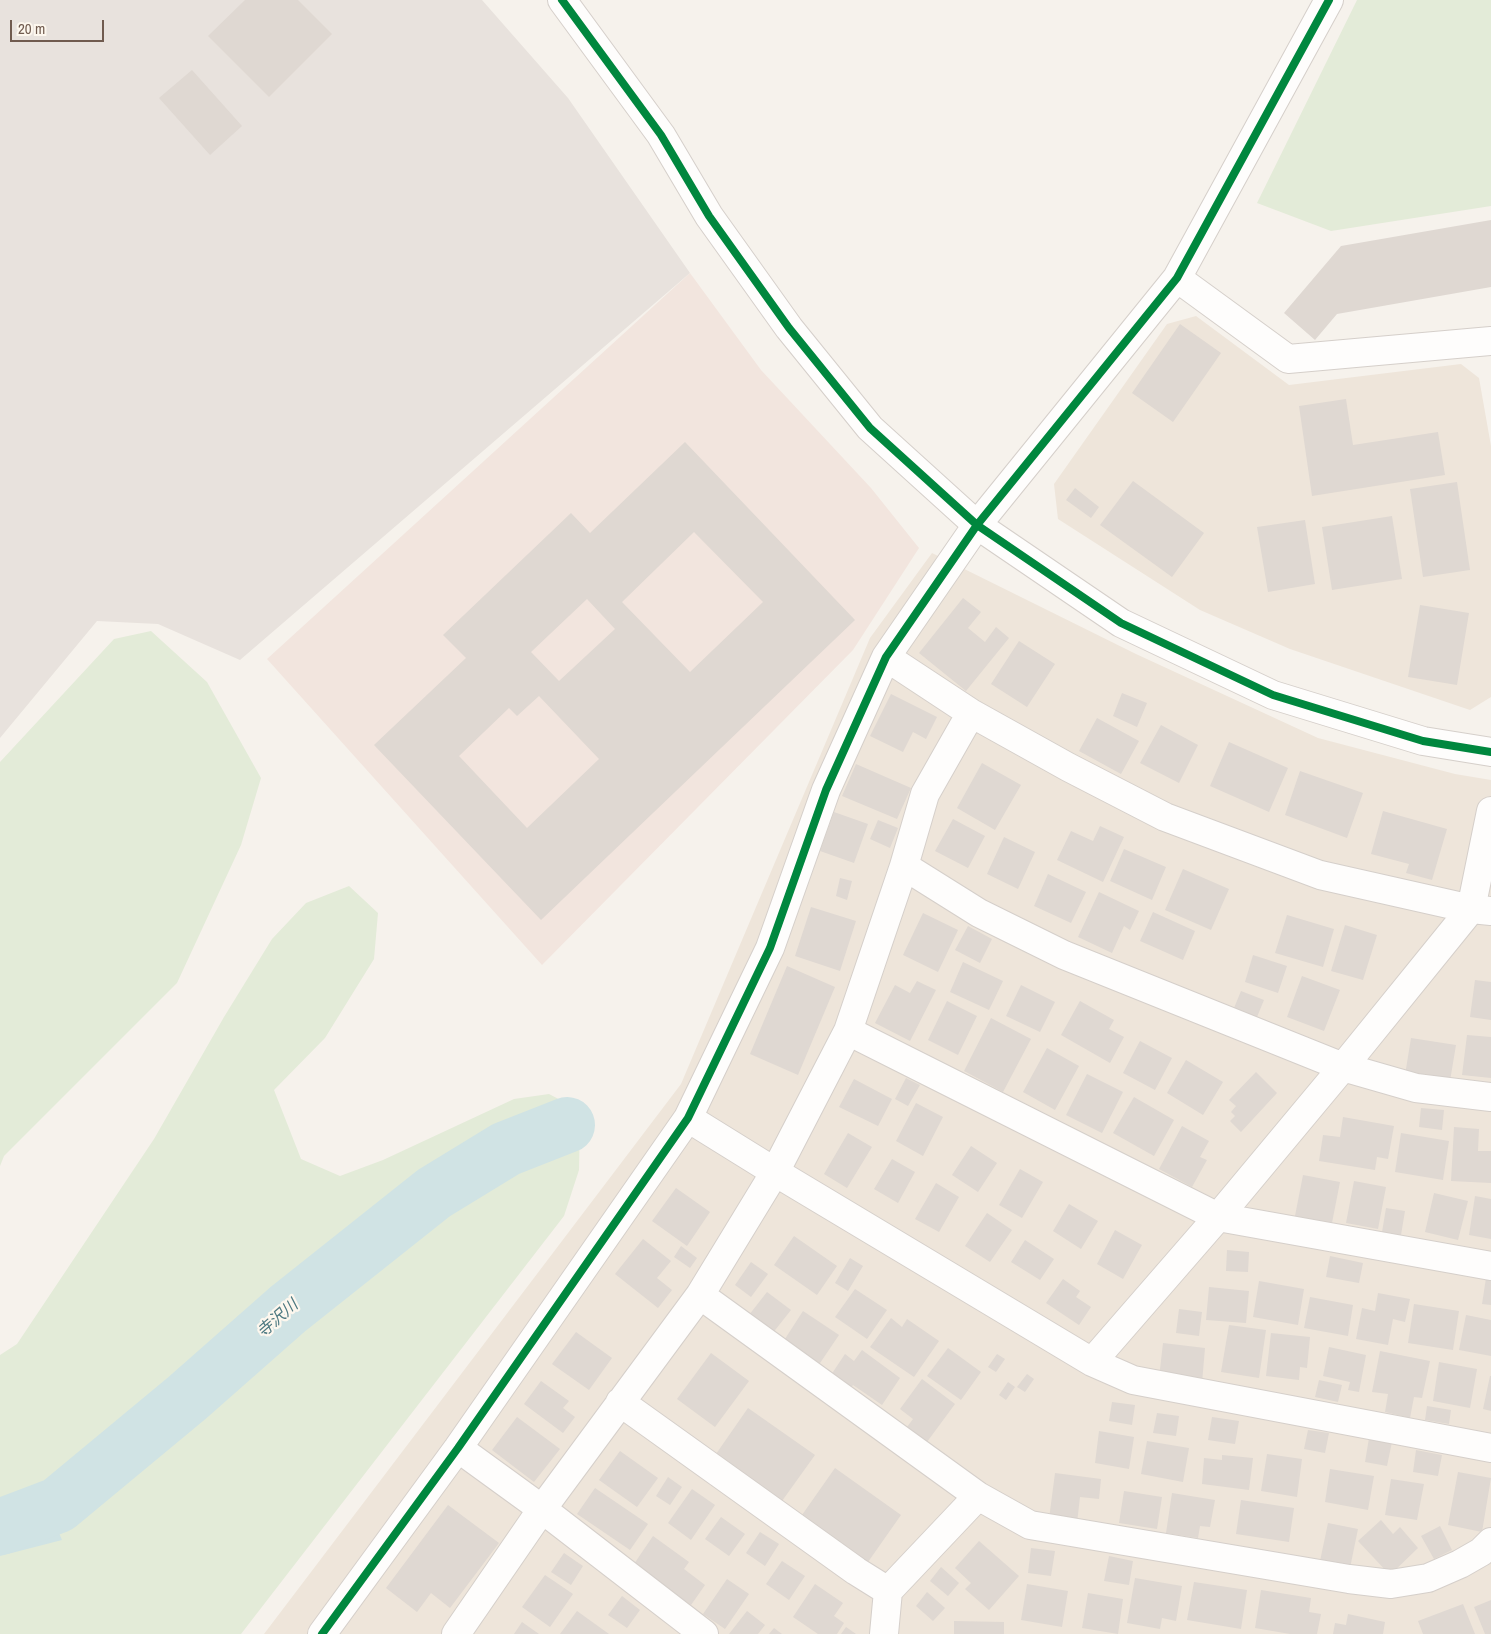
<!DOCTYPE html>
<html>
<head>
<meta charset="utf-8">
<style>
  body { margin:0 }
  #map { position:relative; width:1491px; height:1634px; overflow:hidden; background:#f6f2ec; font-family:"Archivo Narrow",sans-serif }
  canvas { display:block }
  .scale { position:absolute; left:10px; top:20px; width:94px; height:22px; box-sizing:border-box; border:2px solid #705b4f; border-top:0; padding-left:6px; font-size:15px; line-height:18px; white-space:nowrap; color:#705b4f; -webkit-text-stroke:4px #fdf7ee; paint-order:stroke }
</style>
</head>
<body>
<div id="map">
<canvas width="1491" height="1634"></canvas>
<div class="scale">20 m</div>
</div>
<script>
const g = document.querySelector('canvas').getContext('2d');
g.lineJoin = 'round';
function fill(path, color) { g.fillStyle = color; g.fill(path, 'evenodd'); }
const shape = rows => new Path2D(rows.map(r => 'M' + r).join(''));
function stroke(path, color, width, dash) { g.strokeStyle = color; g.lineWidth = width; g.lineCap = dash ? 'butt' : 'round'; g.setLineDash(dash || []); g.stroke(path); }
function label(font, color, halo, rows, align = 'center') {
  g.font = font + ' "Archivo Narrow","Noto Sans JP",sans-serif'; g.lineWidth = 4.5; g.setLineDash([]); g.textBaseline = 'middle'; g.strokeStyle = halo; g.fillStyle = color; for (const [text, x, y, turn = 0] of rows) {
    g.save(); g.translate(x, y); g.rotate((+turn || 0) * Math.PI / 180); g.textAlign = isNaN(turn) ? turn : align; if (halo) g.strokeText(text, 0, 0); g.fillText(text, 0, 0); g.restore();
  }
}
fill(shape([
  [1196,316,1289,385,1461,364,1479,378,1491,446,1491,697,1470,710,1290,649,1200,610,1058,519,1054,484,1167,324],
  [932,553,1136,654,1318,738,1455,774,1491,780,1491,1634,264,1634,681,1084,870,638]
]), '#eee5da');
fill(shape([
  [690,273,761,370,871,488,919,548,853,650,542,965,267,659]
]), '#f2e5de');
fill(shape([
  [0,0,482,0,568,98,690,273,240,660,158,624,97,621,0,738]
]), '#e8e2dd');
fill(shape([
  [1357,0,1491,0,1491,206,1331,231,1257,203],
  [151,631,207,682,261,778,241,845,177,983,4,1156,0,1166,0,762,114,639],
  [349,886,378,913,374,959,325,1038,274,1090,301,1159,340,1176,383,1160,514,1099,549,1094,570,1105,580,1120,579,1170,564,1216,241,1634,0,1634,0,1355,17,1344,154,1139,224,1017,272,939,306,903]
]), '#e3ebd8');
fill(shape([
  [42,1492,62,1540,0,1556,0,1502]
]), '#d0e3e4');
stroke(shape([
  [0,1527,58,1505,187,1398,288,1309,434,1193,506,1149,567,1125]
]), '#d0e3e4', 56);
fill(shape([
  [245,0,298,0,332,34,269,97,208,36],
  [192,70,242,126,210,155,159,98],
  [1491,220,1491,287,1337,314,1315,340,1284,313,1341,246],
  [1180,324,1221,353,1173,422,1132,393],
  [1346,399,1353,445,1438,432,1445,475,1312,496,1299,406],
  [685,442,855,620,541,920,374,745,466,658,443,635,571,513,590,533],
  [694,532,763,602,690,672,622,602],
  [587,599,615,629,559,681,531,652],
  [539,696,599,759,527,828,459,756,509,708,517,716],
  [1133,481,1204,533,1172,577,1100,525],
  [1457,482,1470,570,1423,577,1410,489],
  [1075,488,1099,507,1091,518,1066,500],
  [1392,516,1402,579,1332,590,1322,527],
  [1305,520,1315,584,1268,592,1257,527],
  [963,598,981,612,968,628,985,642,996,627,1009,638,966,691,919,653],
  [1420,605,1469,613,1457,685,1408,677],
  [1019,641,1055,664,1027,707,991,684],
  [1122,693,1147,703,1137,727,1113,716],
  [891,694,937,717,926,739,913,732,903,752,870,736],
  [1097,718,1139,741,1121,774,1079,751],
  [1161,725,1198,745,1179,783,1140,763],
  [1229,742,1288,768,1269,812,1210,786],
  [982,763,1021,785,995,830,957,808],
  [856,764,911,788,897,819,842,796],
  [1300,771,1363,793,1347,838,1285,815],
  [1383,811,1447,829,1432,880,1406,873,1409,864,1371,854],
  [834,812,868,824,854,863,820,851],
  [953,819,985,836,968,868,935,851],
  [878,820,898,828,890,848,870,839],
  [1100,826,1124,837,1103,882,1057,860,1071,831,1093,841],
  [1004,837,1035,852,1018,889,987,874],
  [1124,849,1166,867,1152,900,1110,881],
  [1183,869,1229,889,1211,930,1165,910],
  [1048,874,1086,892,1071,923,1034,906],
  [840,878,852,881,847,900,836,896],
  [1099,892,1139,911,1130,930,1124,926,1112,953,1078,937],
  [811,907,856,921,840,971,795,956],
  [1153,912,1195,931,1183,960,1140,941],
  [923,913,958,930,938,972,903,955],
  [1287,915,1334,929,1323,967,1275,953],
  [1345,925,1377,935,1363,980,1331,971],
  [968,926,992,939,980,963,955,950],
  [1253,955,1287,966,1278,993,1245,982],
  [963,962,1003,981,989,1010,950,992],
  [787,966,835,987,798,1075,750,1054],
  [1302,976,1340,990,1324,1031,1287,1017],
  [1475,980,1491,982,1491,1020,1470,1017],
  [917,981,936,990,910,1041,875,1023,895,985,910,993],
  [1021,985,1055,1002,1040,1032,1006,1016],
  [1241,991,1264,1000,1257,1017,1234,1008],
  [947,1001,977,1016,958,1055,928,1040],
  [1080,1001,1114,1020,1109,1029,1124,1037,1110,1063,1061,1035],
  [991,1018,1031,1039,1003,1092,964,1071],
  [1467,1035,1491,1037,1491,1078,1462,1075],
  [1411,1038,1456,1045,1450,1081,1405,1075],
  [1140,1041,1172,1058,1155,1090,1123,1073],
  [1047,1048,1079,1066,1055,1110,1023,1092],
  [1186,1060,1223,1082,1203,1115,1167,1093],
  [1256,1072,1277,1093,1241,1132,1230,1121,1235,1116,1231,1112,1236,1106,1229,1100],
  [1087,1074,1123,1092,1102,1133,1066,1115],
  [906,1078,920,1085,908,1106,895,1099],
  [854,1079,892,1099,878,1126,839,1107],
  [1134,1097,1174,1120,1154,1156,1113,1133],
  [916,1103,943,1117,923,1156,896,1141],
  [1421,1108,1444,1110,1442,1130,1419,1127],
  [1343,1117,1394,1126,1388,1159,1377,1157,1375,1170,1319,1161,1323,1135,1340,1137],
  [1182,1126,1209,1141,1200,1157,1207,1160,1192,1187,1159,1169],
  [1454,1127,1479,1129,1478,1151,1491,1151,1491,1183,1451,1181],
  [848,1133,872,1147,847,1188,824,1174],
  [1401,1133,1449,1141,1443,1180,1395,1172],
  [971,1146,997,1163,978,1192,952,1175],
  [892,1159,915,1172,898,1203,874,1189],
  [1020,1169,1043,1182,1022,1218,999,1205],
  [1303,1175,1340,1182,1331,1228,1294,1221],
  [1354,1181,1386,1187,1378,1229,1346,1223],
  [936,1183,959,1197,939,1232,915,1219],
  [676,1188,710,1212,687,1246,652,1221],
  [1434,1193,1468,1201,1458,1240,1425,1232],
  [1475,1196,1491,1199,1491,1239,1469,1235],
  [1069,1204,1098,1221,1081,1249,1053,1231],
  [1386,1208,1405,1211,1401,1235,1382,1232],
  [987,1213,1012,1230,990,1262,965,1246],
  [1115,1230,1142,1245,1123,1279,1097,1264],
  [794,1236,837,1266,817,1295,774,1265],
  [643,1239,671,1261,657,1278,672,1290,658,1308,615,1274],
  [1025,1240,1054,1259,1040,1280,1011,1262],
  [681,1246,697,1258,690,1268,674,1257],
  [1227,1250,1249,1252,1248,1272,1226,1271],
  [1330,1256,1363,1263,1359,1283,1326,1277],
  [850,1258,863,1266,848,1291,835,1283],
  [751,1262,768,1274,751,1297,735,1285],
  [1486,1278,1491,1279,1491,1305,1482,1304],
  [1063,1279,1080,1291,1076,1297,1091,1307,1079,1325,1046,1303],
  [1259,1281,1304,1289,1298,1325,1253,1317],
  [1209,1287,1249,1291,1246,1323,1206,1320],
  [855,1289,887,1310,867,1339,835,1317],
  [767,1292,791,1310,772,1334,749,1315],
  [1378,1293,1410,1299,1405,1322,1393,1319,1388,1345,1356,1339,1362,1308,1375,1311],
  [1310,1297,1353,1305,1348,1336,1304,1328],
  [1414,1304,1459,1311,1453,1350,1408,1343],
  [1179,1309,1202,1312,1199,1336,1176,1333],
  [803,1311,839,1335,818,1366,783,1342],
  [1466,1315,1491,1320,1491,1356,1459,1350],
  [891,1318,902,1327,907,1319,939,1341,914,1377,870,1347],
  [1229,1325,1266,1330,1259,1378,1221,1372],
  [576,1332,612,1358,589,1390,552,1364],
  [1271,1333,1310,1337,1307,1368,1300,1367,1299,1380,1266,1376],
  [1163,1343,1205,1348,1202,1383,1159,1378],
  [1329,1347,1366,1355,1359,1392,1348,1390,1350,1382,1323,1376],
  [948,1348,981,1372,961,1400,927,1376],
  [862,1350,900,1378,882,1405,853,1385,848,1392,829,1378,845,1354,854,1361],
  [1380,1351,1430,1361,1422,1398,1414,1397,1410,1418,1385,1412,1388,1394,1372,1392],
  [711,1353,749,1381,715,1427,677,1399],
  [997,1354,1005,1359,996,1372,988,1367],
  [1439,1362,1477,1369,1470,1408,1433,1401],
  [1027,1374,1034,1379,1025,1392,1017,1387],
  [1490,1376,1491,1376,1491,1411,1483,1409],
  [922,1379,955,1404,924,1446,904,1431,913,1419,900,1409],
  [1319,1380,1342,1385,1338,1402,1315,1397],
  [541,1381,569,1401,563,1408,575,1417,563,1433,524,1404],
  [1008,1382,1015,1387,1006,1400,999,1395],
  [1112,1402,1135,1405,1132,1425,1109,1421],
  [1427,1406,1451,1410,1449,1424,1425,1420],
  [748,1408,815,1455,782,1501,716,1454],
  [1157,1413,1179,1416,1176,1436,1153,1433],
  [517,1417,560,1449,534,1482,492,1450],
  [1212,1417,1239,1421,1235,1444,1208,1440],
  [1308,1430,1329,1433,1325,1453,1304,1449],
  [1099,1431,1134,1437,1129,1469,1095,1463],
  [1369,1438,1392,1442,1387,1466,1365,1462],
  [1147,1441,1189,1448,1183,1482,1141,1474],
  [1416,1450,1442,1455,1438,1476,1413,1472],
  [620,1451,658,1478,637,1507,599,1480],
  [1267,1454,1302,1459,1297,1497,1261,1491],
  [1222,1455,1253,1458,1249,1490,1202,1484,1204,1458,1222,1460],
  [835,1468,901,1515,868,1562,802,1515],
  [1330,1469,1374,1476,1368,1510,1325,1502],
  [1458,1472,1491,1478,1482,1532,1448,1525],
  [1055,1473,1101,1479,1099,1499,1080,1497,1077,1523,1049,1519],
  [668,1477,682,1487,670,1505,656,1496],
  [1391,1479,1424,1484,1417,1520,1385,1515],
  [595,1488,648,1524,630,1550,577,1514],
  [692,1489,715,1505,691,1540,668,1523],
  [1124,1491,1162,1497,1157,1529,1119,1523],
  [1172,1493,1215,1500,1210,1527,1200,1526,1198,1538,1166,1533],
  [1241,1500,1294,1508,1289,1542,1236,1534],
  [448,1505,499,1543,450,1608,431,1593,417,1612,386,1588],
  [721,1517,745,1534,729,1556,705,1539],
  [1381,1520,1393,1534,1400,1527,1418,1548,1390,1575,1358,1541],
  [1328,1523,1358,1529,1350,1568,1320,1561],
  [1440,1526,1452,1550,1434,1559,1421,1536],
  [760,1532,779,1544,765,1566,746,1553],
  [653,1536,689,1562,684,1569,705,1585,691,1605,634,1564],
  [979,1541,1019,1576,989,1610,965,1589,971,1583,955,1568],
  [1031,1548,1055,1551,1051,1576,1028,1573],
  [564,1553,583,1566,571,1585,551,1572],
  [1109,1556,1133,1561,1129,1585,1104,1581],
  [782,1561,805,1576,789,1600,766,1584],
  [941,1567,959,1583,948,1596,930,1581],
  [545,1575,573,1594,550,1627,522,1607],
  [1135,1578,1182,1586,1176,1621,1162,1618,1160,1629,1127,1623],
  [727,1579,749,1594,725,1629,703,1614],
  [1194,1582,1247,1590,1241,1629,1187,1620],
  [815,1584,843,1603,834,1616,844,1623,837,1634,818,1634,793,1617],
  [1027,1584,1068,1591,1062,1627,1021,1620],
  [1261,1590,1311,1598,1309,1612,1321,1614,1317,1634,1290,1634,1255,1628],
  [927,1592,945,1608,933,1621,916,1606],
  [1088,1593,1123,1599,1118,1634,1082,1628],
  [622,1596,640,1610,627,1628,608,1615],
  [1491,1600,1491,1634,1485,1634,1474,1607],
  [1463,1604,1475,1634,1423,1634,1418,1621],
  [577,1611,609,1634,560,1634],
  [747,1611,765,1625,758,1634,729,1634],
  [1348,1614,1385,1622,1383,1634,1333,1634,1335,1623,1346,1625],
  [954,1621,1004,1622,1004,1634,954,1634],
  [522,1622,539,1634,514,1634],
  [846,1627,856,1634,841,1634],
  [774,1628,782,1634,769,1634]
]), '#dfd8d2');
const minor = shape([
  [562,0,661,135,709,216,789,328,870,428,977,525,1121,623,1273,695,1423,741,1491,752],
  [1177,278,1288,359,1491,341],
  [886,657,971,713,1068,767,1165,817,1320,875,1471,909,1491,911],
  [904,866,979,913,1064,955,1343,1067,1416,1088,1491,1097],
  [848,1031,1218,1217,1491,1266],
  [688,1118,775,1172,1092,1362,1133,1380,1491,1448],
  [700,1295,978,1496,1030,1525,1349,1579,1391,1584,1428,1578,1460,1564,1481,1552,1491,1542],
  [1092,1362,1218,1217,1343,1067,1471,909,1491,811],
  [620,1402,856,1571,888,1591,978,1496],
  [458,1448,542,1509,700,1295,775,1172,848,1031,904,866,925,794,971,713],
  [322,1634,458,1448,688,1118,770,948,826,790,886,657,977,525,1177,278,1329,0],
  [456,1634,542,1509,704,1634],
  [884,1634,888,1591]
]);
stroke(minor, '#d5cfca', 30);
stroke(minor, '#fefdfc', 28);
stroke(shape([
  [562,0,661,135,709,216,789,328,870,428,977,525,1121,623,1273,695,1423,741,1491,752],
  [322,1634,458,1448,688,1118,770,948,826,790,886,657,977,525,1177,278,1329,0]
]), '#00873e', 8);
label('italic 16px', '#4c7880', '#fdf7ee', [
  ["寺沢川",278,1319,-41]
]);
</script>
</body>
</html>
